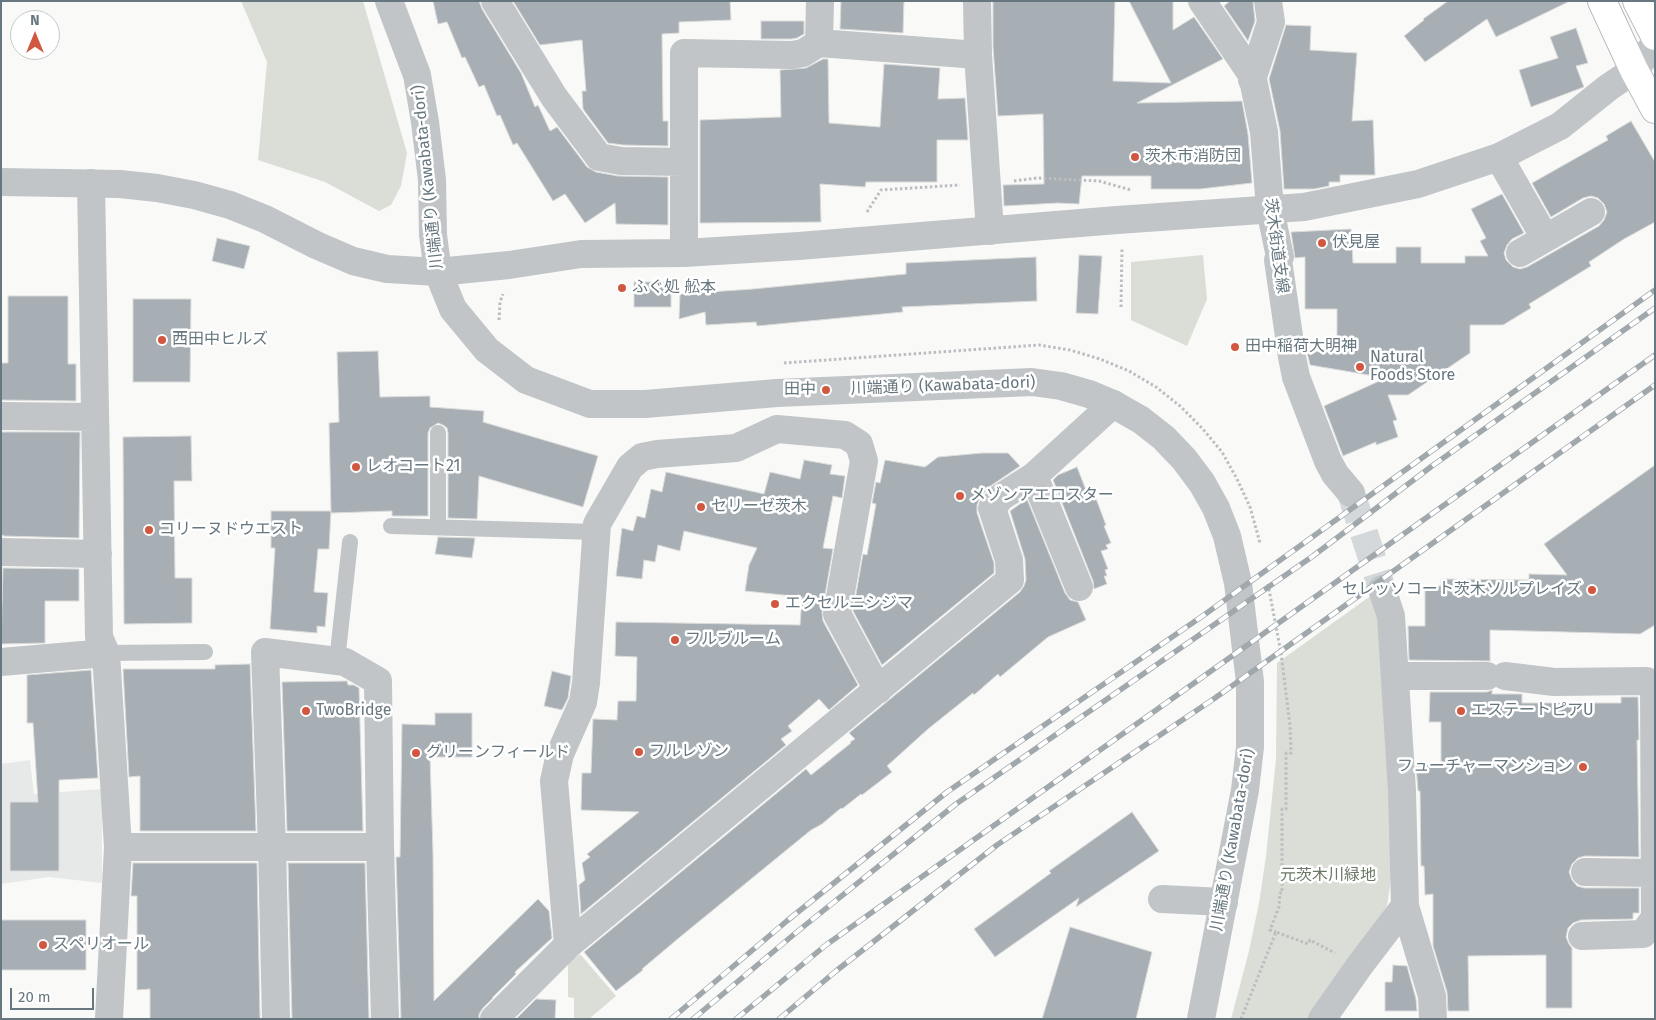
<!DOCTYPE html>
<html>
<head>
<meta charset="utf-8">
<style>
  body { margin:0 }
  #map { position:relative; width:1656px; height:1020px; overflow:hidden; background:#f9f9f8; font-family:"Fira Sans",sans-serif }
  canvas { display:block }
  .frame { position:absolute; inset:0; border:2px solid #67777f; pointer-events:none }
  .north { position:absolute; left:10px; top:10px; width:50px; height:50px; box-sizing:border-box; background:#fff; border:1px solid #c2c9cc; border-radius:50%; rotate:0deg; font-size:14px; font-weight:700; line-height:20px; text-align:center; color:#67777f }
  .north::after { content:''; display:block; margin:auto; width:18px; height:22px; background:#d15740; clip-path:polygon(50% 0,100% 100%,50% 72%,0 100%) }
  .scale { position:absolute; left:10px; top:988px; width:84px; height:22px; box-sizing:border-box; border:2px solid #67777f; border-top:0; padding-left:6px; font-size:15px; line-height:18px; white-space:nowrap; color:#67777f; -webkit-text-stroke:4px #fff; paint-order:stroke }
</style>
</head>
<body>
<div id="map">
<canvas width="1656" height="1020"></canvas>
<div class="frame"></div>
<div class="north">N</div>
<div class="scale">20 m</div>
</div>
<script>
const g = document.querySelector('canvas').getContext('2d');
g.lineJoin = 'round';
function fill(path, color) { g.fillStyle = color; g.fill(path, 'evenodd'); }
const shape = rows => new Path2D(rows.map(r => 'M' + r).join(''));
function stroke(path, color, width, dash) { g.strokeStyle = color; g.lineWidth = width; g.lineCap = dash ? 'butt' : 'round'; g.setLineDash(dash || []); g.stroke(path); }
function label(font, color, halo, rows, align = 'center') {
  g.font = font + ' "Fira Sans","Noto Sans JP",sans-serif'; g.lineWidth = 5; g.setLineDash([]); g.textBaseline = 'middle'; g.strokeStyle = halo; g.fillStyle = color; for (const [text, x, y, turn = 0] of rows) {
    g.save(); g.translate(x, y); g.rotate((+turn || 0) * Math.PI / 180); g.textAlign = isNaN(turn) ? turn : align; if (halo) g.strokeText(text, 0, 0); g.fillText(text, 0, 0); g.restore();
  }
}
fill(shape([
  [30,760,34,794,102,789,102,883,49,877,1,884,1,764]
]), '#e7e9e8');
fill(shape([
  [241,1,363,1,407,153,401,186,391,205,379,211,325,182,258,160,267,62],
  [1203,255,1207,299,1187,346,1131,320,1131,262],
  [1376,592,1384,623,1392,872,1387,906,1368,937,1309,1019,1231,1019,1249,951,1259,903,1266,856,1276,759,1277,663],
  [580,954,616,996,589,1019,574,1019,574,998,568,997,568,963]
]), '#daded7');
const building = shape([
  [433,1,479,1,482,9,521,73,535,107,538,105,550,131,557,127,587,167,596,172,618,176,668,177,668,225,616,224,615,203,585,223,565,194,553,201,517,143,513,145,500,115,497,116,484,85,479,87,465,57,462,58,447,22,438,24,433,1],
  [513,1,730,1,731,20,679,22,679,33,662,34,663,121,668,121,668,146,623,145,608,143,583,109,582,91,586,91,582,40,540,45,513,1],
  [841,1,904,1,903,33,840,29,841,1],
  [993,1,1115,1,1113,81,1171,83,1129,1,1173,1,1173,30,1194,17,1223,59,1137,103,1242,101,1248,134,1252,183,1200,189,1151,189,1151,176,1082,176,1079,204,1058,203,1004,206,1003,185,1044,184,1043,114,998,116,993,47,993,1],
  [1230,1,1253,1,1255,21,1248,41,1224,6,1230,1],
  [1448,1,1570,1,1496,37,1487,19,1425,62,1404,36,1424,20,1423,19,1448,1],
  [761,21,804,21,804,34,797,38,791,39,761,39,761,21],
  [1286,25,1311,26,1310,50,1357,53,1352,121,1373,120,1375,175,1340,175,1340,182,1329,182,1329,186,1314,189,1284,189,1280,131,1269,79,1286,25],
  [1576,28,1588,63,1576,66,1584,87,1531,107,1519,70,1558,58,1550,37,1576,28],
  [823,59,828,59,829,123,880,127,884,64,940,68,938,99,965,98,968,140,937,140,937,182,866,182,865,187,820,184,821,222,700,223,700,120,781,117,780,70,806,68,823,59],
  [1631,121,1655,162,1655,222,1624,239,1589,262,1591,266,1529,304,1531,308,1503,325,1470,325,1470,353,1408,395,1388,395,1397,420,1393,421,1398,437,1376,445,1376,442,1343,456,1324,406,1386,378,1310,365,1307,352,1337,351,1337,309,1305,309,1305,257,1295,258,1291,232,1351,229,1353,263,1396,263,1396,247,1421,247,1421,263,1465,263,1465,256,1488,256,1480,241,1486,238,1471,209,1502,194,1524,233,1512,239,1507,245,1504,253,1506,260,1513,267,1520,269,1527,267,1599,226,1604,220,1607,212,1604,204,1598,198,1591,196,1583,198,1551,217,1532,183,1608,140,1606,136,1631,121],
  [217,238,250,246,244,269,212,261,217,238],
  [1079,255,1102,256,1098,314,1076,313,1079,255],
  [1036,257,1037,301,902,307,903,312,757,326,756,322,706,325,705,312,679,319,680,294,753,289,906,274,906,263,1036,257],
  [634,282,671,282,671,307,634,307,634,282],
  [8,296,68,296,68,364,76,364,76,401,1,400,1,363,8,363,8,296],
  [133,299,191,299,190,382,133,382,133,299],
  [378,351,380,397,430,396,430,407,484,411,483,422,598,456,583,507,479,476,477,519,448,518,448,433,447,428,443,425,438,423,430,428,428,433,428,516,392,516,392,511,331,513,329,423,339,422,337,352,378,351],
  [1,432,80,432,79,538,3,536,3,535,1,535,1,432],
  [191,436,192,481,174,481,175,578,192,578,192,623,124,624,123,437,191,436],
  [982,453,1008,453,1020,466,989,487,980,498,977,505,977,513,994,563,994,573,882,665,853,611,863,554,867,555,876,504,872,503,876,482,880,483,885,460,925,467,938,457,982,453],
  [804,460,832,465,830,474,845,476,842,498,833,496,823,548,833,549,822,612,823,621,858,685,829,710,819,699,788,726,792,731,781,739,786,745,581,914,579,885,585,880,582,863,590,857,587,854,639,812,581,810,582,773,591,773,593,719,617,720,618,701,636,701,637,657,615,656,616,622,800,625,802,597,745,591,749,565,757,548,684,531,680,551,658,545,655,562,644,560,642,579,616,576,622,528,633,531,637,516,645,518,651,489,662,492,666,472,764,494,770,472,800,479,804,460],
  [1655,465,1655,625,1640,634,1490,630,1490,661,1409,660,1408,626,1425,626,1425,586,1441,586,1441,579,1529,580,1529,574,1567,575,1544,544,1655,465],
  [1077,467,1086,490,1092,488,1106,525,1104,526,1111,543,1106,545,1108,549,1101,551,1108,569,1105,570,1107,576,1104,576,1107,584,1094,589,1093,581,1053,480,1058,475,1077,467],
  [1027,499,1065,593,1070,600,1078,602,1086,620,1048,637,1000,677,998,674,974,695,973,693,928,729,887,766,892,772,862,795,861,794,842,809,841,808,822,824,811,830,680,937,642,969,643,970,616,991,584,952,806,769,811,775,851,743,850,742,855,739,849,733,1020,592,1024,586,1026,580,1025,559,1010,511,1027,499],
  [271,511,331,511,329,549,318,549,314,592,328,593,325,627,317,626,317,633,270,629,275,548,271,548,271,511],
  [438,537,475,538,472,558,435,554,438,537],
  [3,568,79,569,79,601,45,601,45,643,1,644,3,568],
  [250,664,256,831,140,831,140,776,129,777,123,669,215,669,215,665,250,664],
  [91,670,98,778,59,780,59,871,10,871,10,802,38,802,33,723,27,723,27,675,91,670],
  [552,671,571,676,568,698,562,710,544,706,552,671],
  [347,681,348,685,354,685,359,688,363,831,287,831,282,682,347,681],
  [1492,690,1492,694,1522,694,1522,703,1621,703,1621,697,1638,697,1639,740,1637,740,1639,857,1585,856,1578,858,1572,864,1569,872,1572,880,1577,886,1584,888,1639,888,1639,913,1633,913,1633,919,1581,920,1573,923,1568,928,1566,937,1569,944,1572,948,1572,1008,1546,1008,1546,955,1468,956,1469,1011,1448,1011,1447,992,1433,946,1433,894,1425,895,1424,866,1421,866,1420,791,1418,791,1416,765,1441,765,1441,722,1429,722,1430,692,1487,692,1492,690],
  [435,713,472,713,472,757,430,757,433,853,434,1001,538,899,549,911,552,938,515,972,516,974,492,998,493,998,483,1008,479,1014,479,1019,401,1019,396,857,400,857,402,724,435,725,435,713],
  [1132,812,1159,851,1076,907,1079,898,995,957,974,929,1051,873,1049,871,1132,812],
  [133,863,257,863,260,1019,150,1019,150,989,137,990,137,896,131,896,133,863],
  [288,863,365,863,369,1019,292,1019,288,863],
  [1,920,86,920,86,970,1,970,1,920],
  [1070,927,1152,952,1136,1019,1042,1019,1070,927],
  [1393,965,1407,966,1416,999,1417,1011,1385,1011,1385,982,1392,982,1393,965],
  [536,999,556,1000,555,1019,516,1019,536,999]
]);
fill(building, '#a7afb4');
stroke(building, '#dbdbda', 1);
stroke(shape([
  [1351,493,1382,589]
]), '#d4d8da', 28, [28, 14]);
const primary = shape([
  [1602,1,1634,70,1655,109],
  [1637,1,1655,36]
]);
stroke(primary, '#b3b8bb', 30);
stroke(shape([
  [1014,181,1037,178,1099,181,1131,190],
  [867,212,881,190,960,185],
  [1121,307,1122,248],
  [499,320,500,302,503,294],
  [784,363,1039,345,1070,350,1100,359,1129,371,1156,387,1180,406,1202,428,1222,452,1237,479,1250,507,1260,543],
  [1268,584,1281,653,1290,725,1291,753,1286,753,1286,809,1282,809,1282,893,1280,893,1279,907,1270,930,1276,932],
  [1241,1019,1276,932,1308,944,1310,940,1335,953]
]), '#bbbec0', 3, [2.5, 2.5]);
stroke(shape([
  [391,526,596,532],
  [438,527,438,433],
  [106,653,205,652],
  [337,661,350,542]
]), '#c1c5c8', 16);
stroke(shape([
  [495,1,554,97,599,157,621,161,684,162],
  [977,1,978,55,990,231],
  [1202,1,1252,75,1264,132,1270,209,1280,257,1278,260,1292,357,1296,377,1328,461,1335,474,1351,493],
  [819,43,978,55],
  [1252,80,1271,22,1268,1],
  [1499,157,1545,238],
  [91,183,99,637,106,653,118,847,109,1019],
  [684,253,684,53,792,55,803,53,819,43,820,1],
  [1520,253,1591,212],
  [1,416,95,417],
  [1034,476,1079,587],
  [1,552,98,554],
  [1382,589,1391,616,1402,791,1405,906,1432,996,1433,1019],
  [1,662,106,653],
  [1395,676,1487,676],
  [1505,676,1554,682,1647,681,1654,686,1655,919],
  [118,847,380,847,385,1019],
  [1585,872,1654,873],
  [1162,899,1224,902],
  [1582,936,1643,934,1654,919],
  [568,945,554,781,560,754,583,702,586,683,597,524,630,467,642,457,657,454,736,448,777,429,845,435,859,444,864,461,837,614,878,690],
  [276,1019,272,847,265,652,345,662,378,681,380,847],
  [494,1019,568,945,1010,580,1009,560,992,508,1001,497,1034,476,1113,404],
  [1322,1019,1360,965,1405,906]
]), '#c1c5c8', 28);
stroke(shape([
  [389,1,417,75,425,122,432,180,433,235,438,272,453,309,487,350,526,380,590,404,645,404,777,393,1032,382,1061,386,1089,394,1113,404,1141,420,1164,438,1184,459,1202,483,1216,508,1227,536,1238,583,1250,682,1250,747,1245,790,1201,1019],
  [1,182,120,184,157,188,194,195,230,205,265,219,316,245,353,261,387,269,438,272,509,265,581,254,684,253,799,246,1117,220,1304,207,1418,184,1499,157,1560,126,1609,87,1634,70,1655,44]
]), '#c1c5c8', 28);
stroke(primary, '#fff', 28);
const rail = shape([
  [671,1019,788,920,947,792,1204,615,1655,290],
  [693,1019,798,931,956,804,1313,556,1432,466,1655,308],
  [736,1019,826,945,1655,355],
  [779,1019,836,971,997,845,1215,698,1655,385]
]);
stroke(rail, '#a1a8ac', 5.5);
stroke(rail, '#fff', 4, [11]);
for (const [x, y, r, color] of [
  [1135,157,5,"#d15740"],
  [1322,243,5,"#d15740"],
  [622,288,5,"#d15740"],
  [162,340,5,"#d15740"],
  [1235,347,5,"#d15740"],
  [1360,367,5,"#d15740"],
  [826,390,5,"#d15740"],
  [356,467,5,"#d15740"],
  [960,496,5,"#d15740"],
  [701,507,5,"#d15740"],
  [149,530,5,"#d15740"],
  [1592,590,5,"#d15740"],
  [775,604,5,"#d15740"],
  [675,640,5,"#d15740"],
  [306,711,5,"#d15740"],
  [1461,711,5,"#d15740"],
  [639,752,5,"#d15740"],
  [416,753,5,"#d15740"],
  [1583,767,5,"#d15740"],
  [43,945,5,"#d15740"]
]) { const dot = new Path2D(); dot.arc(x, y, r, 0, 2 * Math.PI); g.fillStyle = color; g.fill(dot); stroke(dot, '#fff', 2); }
label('16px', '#67777f', '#fff', [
  ["茨木市消防団",1145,157],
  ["伏見屋",1332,243],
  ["ふぐ処 舩本",632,288],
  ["西田中ヒルズ",172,340],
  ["田中稲荷大明神",1245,347],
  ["Natural",1370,358],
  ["Foods Store",1370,376],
  ["田中",816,390,"right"],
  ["レオコート21",366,467],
  ["メゾンアエロスター",970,496],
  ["セリーゼ茨木",711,507],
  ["コリーヌドウエスト",159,530],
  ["セレッソコート茨木ソルプレイズ",1582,590,"right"],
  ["エクセルニシジマ",785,604],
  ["フルブルーム",685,640],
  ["TwoBridge",316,711],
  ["エステートピアU",1471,711],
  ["フルレゾン",649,752],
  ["グリーンフィールド",426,753],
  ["フューチャーマンション",1573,767,"right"],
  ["スペリオール",53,945]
], 'left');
label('16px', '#67777f', '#fff', [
  ["川端通り (Kawabata-dori)",428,177,-96],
  ["茨木街道支線",1276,246,82],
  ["川端通り (Kawabata-dori)",943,386,-2],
  ["川端通り (Kawabata-dori)",1233,840,-80]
]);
label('16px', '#6a7866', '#fff', [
  ["元茨木川緑地",1328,876]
]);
</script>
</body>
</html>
